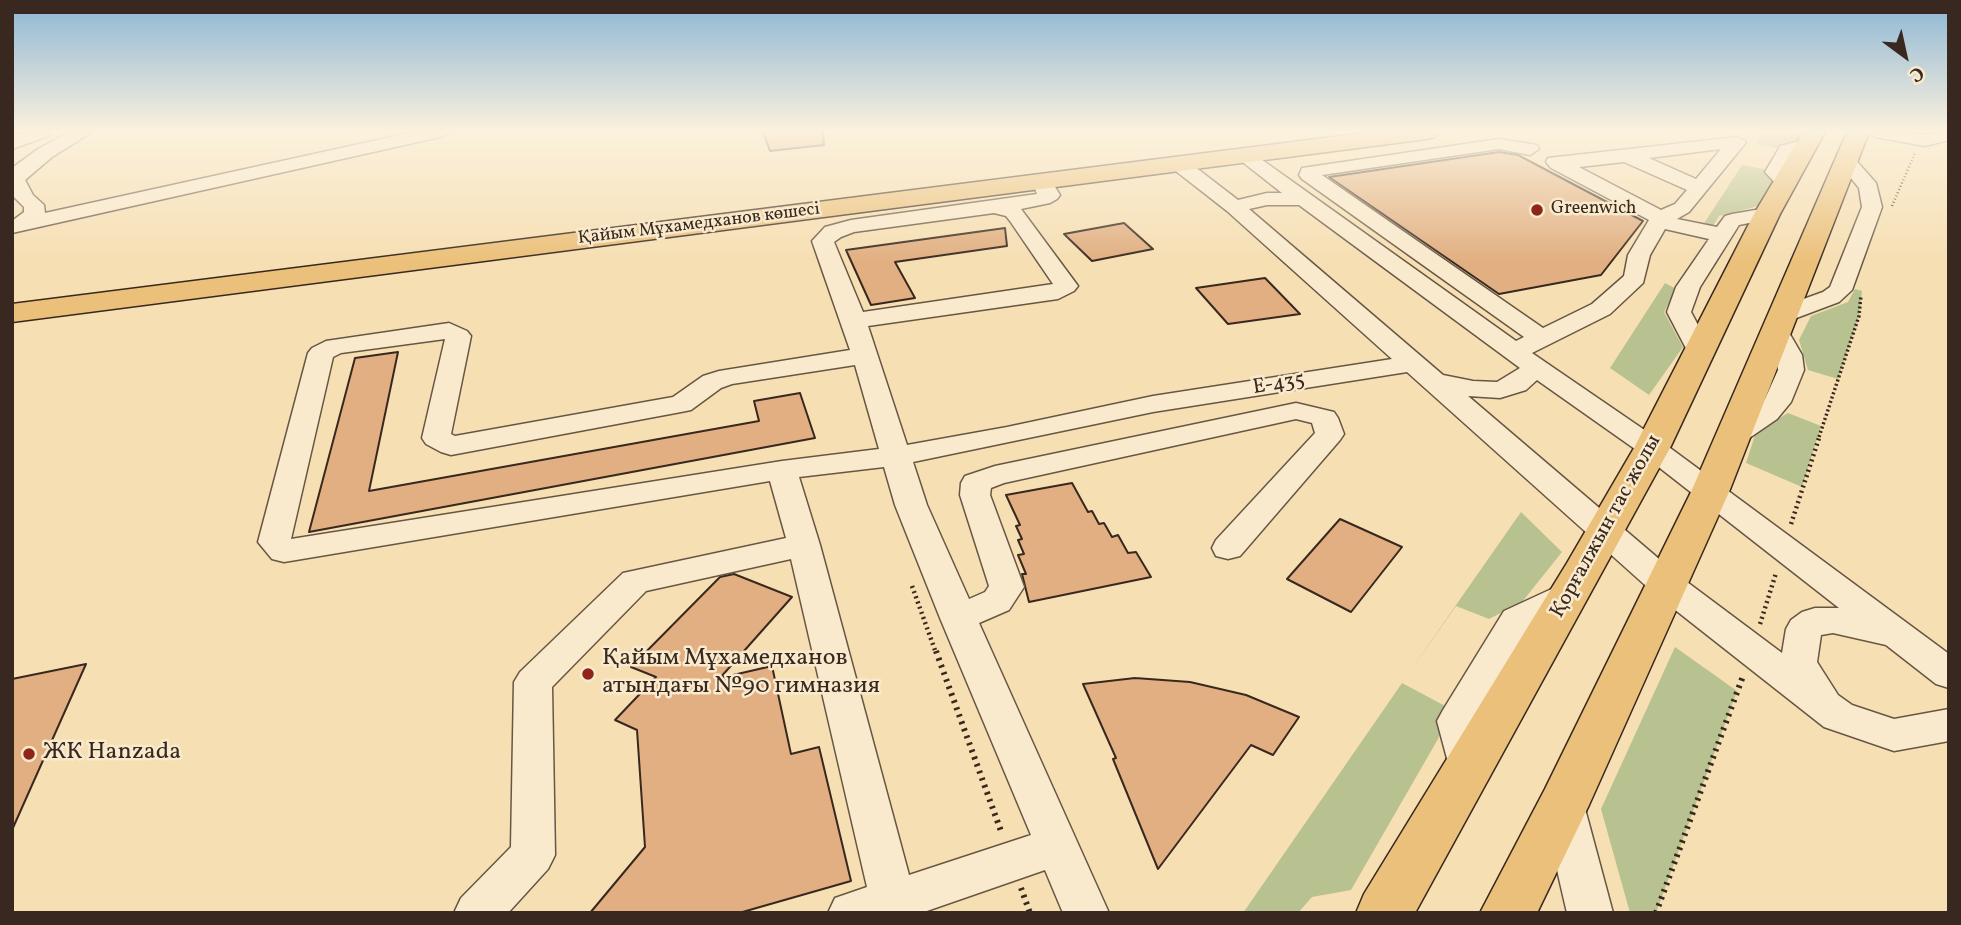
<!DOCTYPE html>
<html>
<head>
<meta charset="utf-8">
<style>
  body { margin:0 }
  #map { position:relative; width:1961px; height:925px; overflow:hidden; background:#f6dfb3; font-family:Vollkorn,serif }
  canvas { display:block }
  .frame { position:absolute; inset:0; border:14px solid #38281f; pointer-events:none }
  .north { position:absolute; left:1870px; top:21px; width:70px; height:70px; -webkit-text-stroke:5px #f9eace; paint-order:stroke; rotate:147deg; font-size:19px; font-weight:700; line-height:28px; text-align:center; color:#38281f }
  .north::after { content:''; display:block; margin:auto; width:24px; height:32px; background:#38281f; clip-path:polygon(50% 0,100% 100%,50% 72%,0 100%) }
</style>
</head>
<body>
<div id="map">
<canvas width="1961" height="925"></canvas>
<div class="frame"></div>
<div class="north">С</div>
</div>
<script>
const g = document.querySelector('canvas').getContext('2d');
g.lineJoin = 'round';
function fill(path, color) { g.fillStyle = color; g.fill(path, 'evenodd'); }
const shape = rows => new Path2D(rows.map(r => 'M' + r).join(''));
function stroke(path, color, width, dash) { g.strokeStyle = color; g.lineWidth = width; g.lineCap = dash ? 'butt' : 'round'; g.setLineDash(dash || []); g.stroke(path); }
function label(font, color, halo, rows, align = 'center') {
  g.font = font + ' Vollkorn,serif'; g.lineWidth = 5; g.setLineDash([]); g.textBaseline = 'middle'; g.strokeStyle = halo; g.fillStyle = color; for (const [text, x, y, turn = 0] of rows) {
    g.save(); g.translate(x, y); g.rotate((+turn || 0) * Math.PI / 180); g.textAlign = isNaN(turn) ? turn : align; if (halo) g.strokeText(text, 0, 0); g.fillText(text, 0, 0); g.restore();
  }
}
fill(shape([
  [1764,132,1799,132,1803,133,1800,142,1780,149,1756,144],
  [1742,165,1768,170,1776,179,1762,205,1719,216,1711,229,1701,228],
  [1665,283,1676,289,1664,312,1683,347,1649,395,1610,368],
  [1855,289,1862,291,1859,316,1838,379,1808,370,1799,340,1811,316,1848,302],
  [1788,413,1821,426,1802,487,1746,463,1756,432],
  [1521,512,1562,552,1522,602,1489,619,1456,606,1402,683,1447,707,1438,739,1351,890,1312,897,1298,913,1243,913,1456,605],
  [1675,647,1737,691,1656,913,1630,913,1601,809]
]), '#b8c290');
const building = shape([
  [763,132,823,132,824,145,770,151,763,132],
  [1499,152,1518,155,1643,221,1601,275,1499,294,1329,177,1499,152],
  [1124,223,1153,249,1092,261,1064,234,1124,223],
  [1005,228,1007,246,895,262,915,298,871,305,846,250,1005,228],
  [1265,278,1300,314,1228,324,1196,288,1265,278],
  [398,352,369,491,759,421,754,401,800,393,815,438,309,532,355,358,398,352],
  [1072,483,1088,512,1092,511,1099,524,1104,523,1112,537,1118,535,1128,553,1136,552,1151,577,1029,602,1022,574,1026,574,1018,555,1024,554,1018,540,1022,539,1016,526,1020,525,1006,495,1072,483],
  [1340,519,1402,547,1351,612,1287,579,1340,519],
  [734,574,792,597,720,678,772,666,791,754,819,747,851,881,739,913,590,913,645,847,637,730,615,720,656,677,631,667,720,577,734,574],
  [86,664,12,830,12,679,86,664],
  [1135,678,1190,682,1246,695,1299,717,1273,755,1251,745,1158,869,1113,759,1116,758,1083,684,1135,678]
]);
fill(building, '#e1af81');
stroke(building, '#38281f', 2);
const minor = shape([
  [25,132,51,132,48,136,12,149,12,137,25,132],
  [69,132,92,132,52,157,25,180,33,195,44,205,45,213,414,132,449,132,440,137,12,233,12,221,24,212,24,207,12,195,12,168,38,149,69,132],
  [1867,132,1907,132,1924,135,1949,132,1949,140,1925,146,1876,137,1867,132],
  [1737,137,1746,142,1743,146,1689,212,1677,219,1717,227,1725,216,1732,214,1767,208,1774,210,1777,214,1774,218,1739,225,1700,287,1691,312,1712,351,1708,356,1699,359,1690,356,1667,312,1676,287,1709,239,1665,229,1650,255,1643,283,1610,314,1532,353,1662,442,1949,654,1949,688,1936,684,1886,645,1833,633,1821,635,1817,662,1838,695,1852,705,1894,719,1949,709,1949,741,1894,751,1824,727,1655,594,1407,372,1153,412,913,462,927,505,969,599,985,592,989,586,960,495,961,483,965,476,995,466,1296,403,1334,412,1338,418,1344,434,1340,440,1240,556,1228,559,1216,556,1212,548,1216,540,1315,433,1312,423,1296,419,1004,483,991,488,990,495,1024,587,1009,610,979,623,1109,913,1063,913,1045,870,921,913,828,913,835,898,867,887,791,559,646,591,552,687,555,855,548,869,508,913,454,913,461,898,511,847,514,682,520,672,623,573,786,538,770,481,284,562,272,559,258,542,308,353,312,348,326,341,449,323,467,331,471,336,451,434,455,436,673,397,703,376,719,371,850,350,812,241,825,227,851,220,1037,194,1032,181,1042,175,1049,177,1060,195,1057,199,1050,203,1021,209,1078,286,1074,291,1058,299,868,326,907,445,1007,427,1153,396,1392,359,1227,211,1172,168,1169,164,1172,160,1186,160,1238,200,1267,193,1282,193,1235,156,1244,150,1251,152,1516,341,1524,337,1302,179,1299,175,1302,168,1499,139,1537,145,1539,149,1530,155,1499,149,1322,175,1543,328,1592,304,1624,276,1628,255,1649,220,1551,168,1546,162,1548,158,1737,137],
  [1721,149,1696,179,1649,158,1721,149],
  [1624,162,1687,190,1675,204,1661,210,1579,167,1624,162],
  [1267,205,1299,205,1520,368,1497,382,1473,381,1443,375,1249,209,1267,205],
  [994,213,1006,216,1010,221,1053,284,863,312,834,242,841,237,854,232,994,213],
  [445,339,422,438,426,444,441,452,451,455,681,412,691,410,721,388,732,384,855,365,879,449,782,461,291,539,333,357,341,353,445,339],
  [1537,380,1642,454,1839,608,1815,608,1802,612,1791,620,1786,629,1782,653,1679,576,1468,396,1500,398,1526,390,1537,380],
  [884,467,895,505,940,618,1031,835,909,875,820,545,799,477,884,467],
  [1808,139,1817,144,1814,148,1794,154,1785,171,1795,182,1785,188,1778,186,1765,172,1778,150,1780,146,1808,139],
  [1846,155,1853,157,1876,183,1882,207,1852,290,1839,302,1791,320,1782,322,1773,320,1770,315,1773,310,1823,292,1830,287,1862,207,1859,188,1837,161,1846,155],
  [1775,322,1784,324,1802,355,1804,370,1791,402,1777,419,1742,443,1732,446,1722,443,1718,437,1722,431,1765,399,1778,370,1776,355,1763,329,1766,324,1775,322],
  [1571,580,1583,583,1588,592,1583,601,1530,629,1477,722,1489,766,1483,778,1469,783,1455,778,1449,766,1437,721,1443,710,1504,611,1571,580],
  [1563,787,1578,792,1584,805,1613,913,1567,913,1542,805,1548,792,1563,787]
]);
const major = shape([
  [1372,132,1438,132,1435,137,1427,139,12,322,12,304,1372,132],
  [1803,132,1825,132,1780,214,1670,448,1415,913,1356,913,1364,894,1567,563,1634,448,1754,214,1803,132],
  [1847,132,1869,132,1729,492,1589,805,1537,913,1480,913,1545,789,1691,492,1847,132]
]);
stroke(minor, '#685644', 3);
stroke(major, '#38281f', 3);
stroke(shape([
  [1892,206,1915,153]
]), '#38281f', 2.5, [1, 2.5]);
stroke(shape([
  [1819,437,1859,316,1861,295]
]), '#38281f', 3.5, [2, 2.5]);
stroke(shape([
  [1791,524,1820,435],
  [912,586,936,653],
  [1760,624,1776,573]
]), '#38281f', 4.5, [2, 3.5]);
stroke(shape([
  [936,651,1002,834],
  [1021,888,1030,913],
  [1656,913,1743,676]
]), '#38281f', 6, [2.5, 5]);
fill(minor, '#f9eace');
fill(major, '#ebc07a');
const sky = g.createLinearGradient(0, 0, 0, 262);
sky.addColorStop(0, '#8cb6d5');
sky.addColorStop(0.5, '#fbf1dd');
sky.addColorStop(1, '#fbf1dd00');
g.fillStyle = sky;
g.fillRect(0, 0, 1961, 262);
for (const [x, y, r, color] of [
  [1537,210,7,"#8f2418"],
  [588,674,7,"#8f2418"],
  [29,754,7,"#8f2418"]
]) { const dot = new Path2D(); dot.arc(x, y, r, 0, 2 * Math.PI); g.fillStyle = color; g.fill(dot); stroke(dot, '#f9eace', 2.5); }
label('18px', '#38281f', '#f9eace', [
  ["Greenwich",1551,210]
], 'left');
label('18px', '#38281f', '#f9eace', [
  ["Қайым Мұхамедханов көшесі",699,225,-7]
]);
label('21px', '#38281f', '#f9eace', [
  ["Е-435",1279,385,-9],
  ["Қорғалжын тас жолы",1607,527,-61]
]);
label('24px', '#38281f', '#f9eace', [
  ["Қайым Мұхамедханов",602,660],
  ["атындағы №90 гимназия",602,688],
  ["ЖК Hanzada",43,754]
], 'left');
</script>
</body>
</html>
